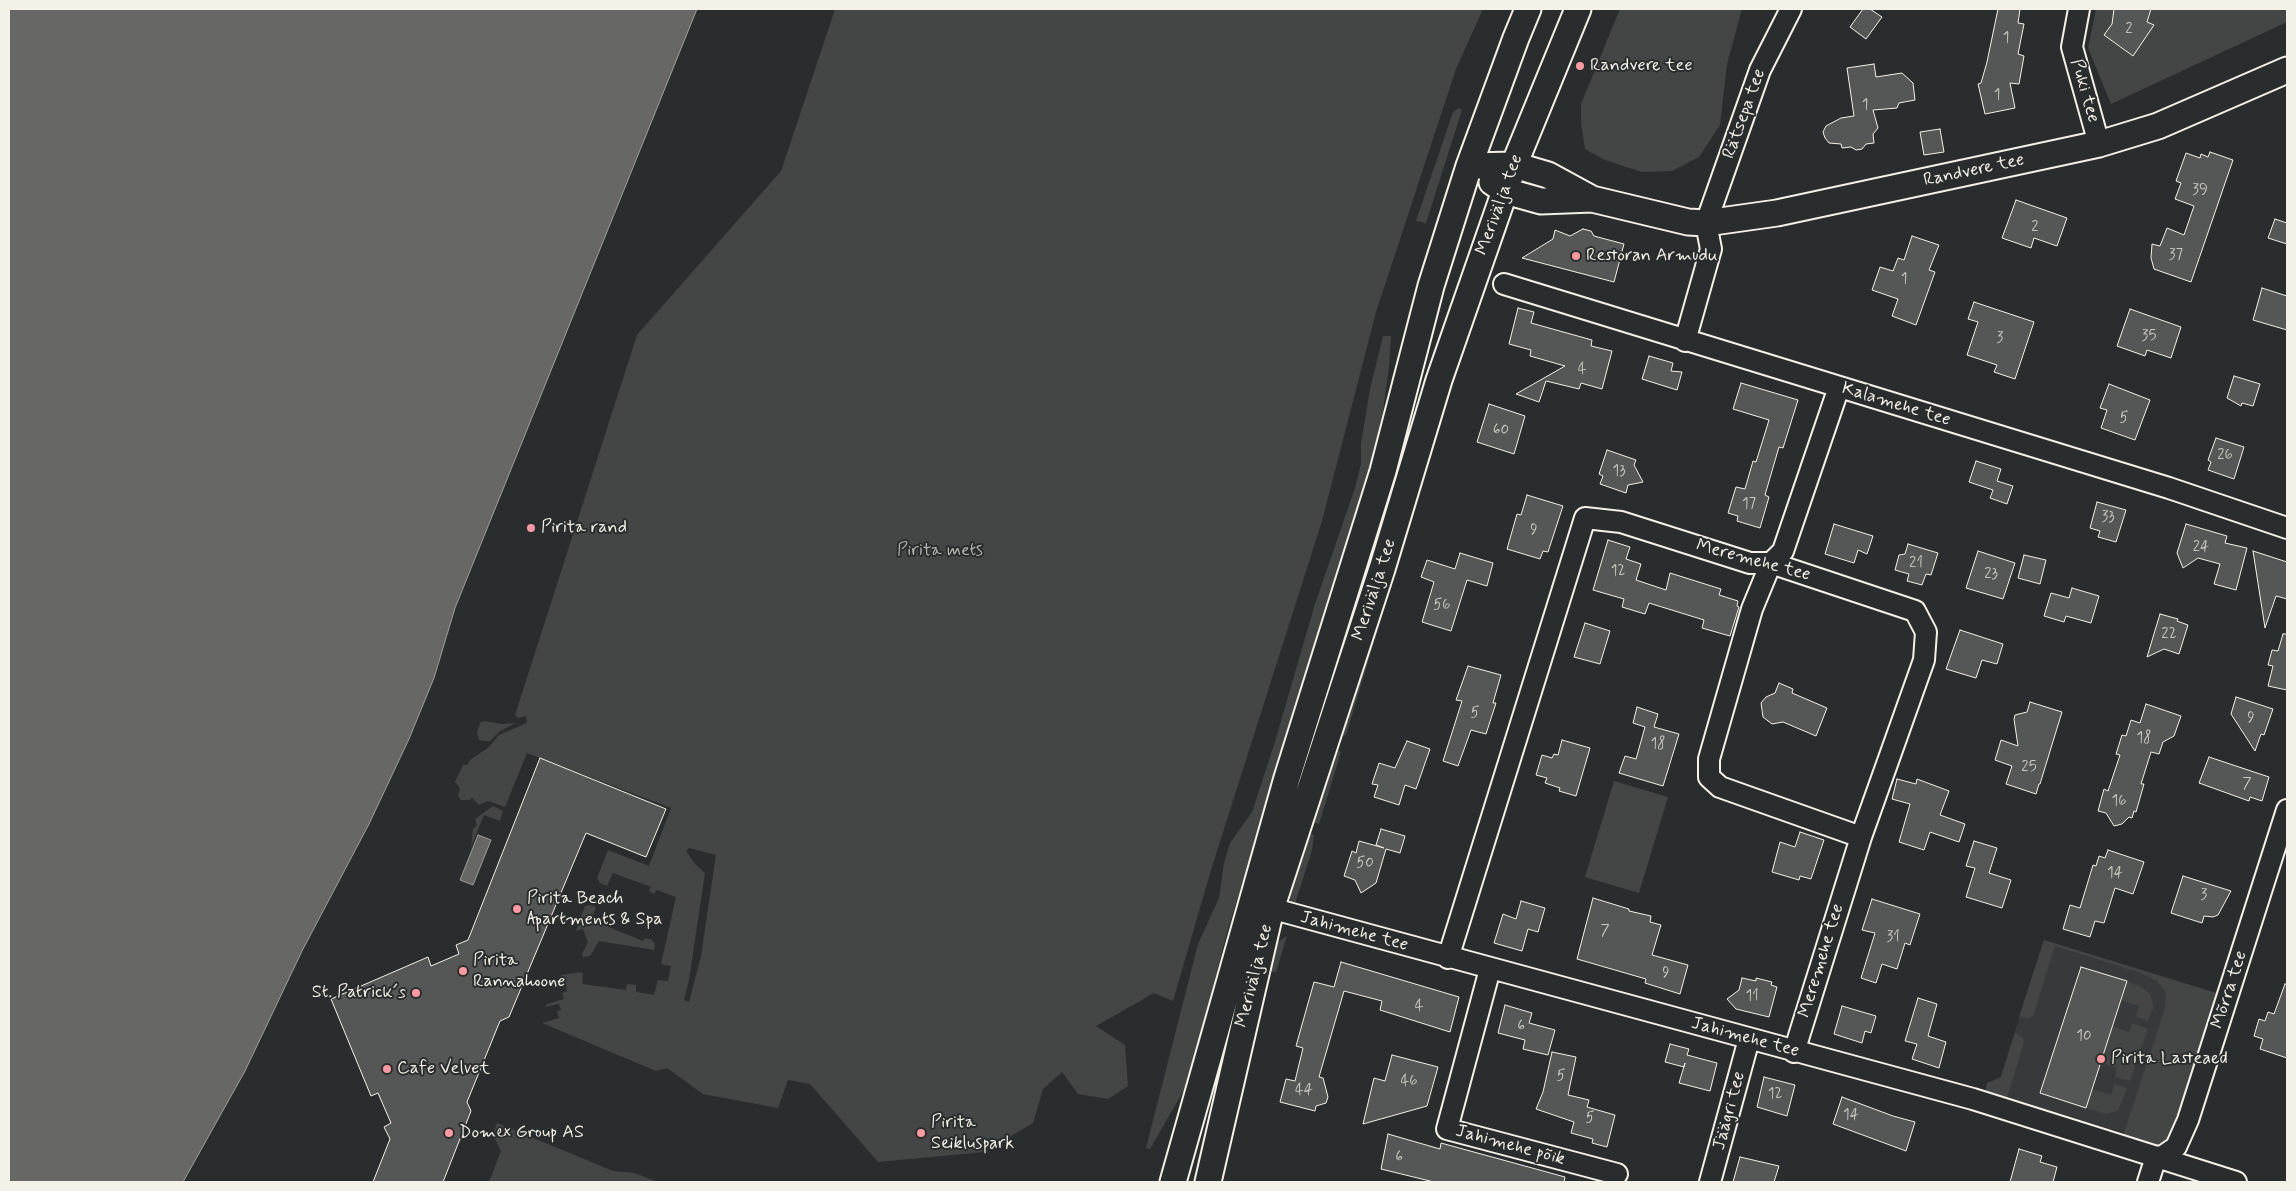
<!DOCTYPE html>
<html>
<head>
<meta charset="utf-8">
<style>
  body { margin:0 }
  #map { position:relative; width:2296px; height:1191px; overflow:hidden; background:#2a2d2e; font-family:Mynerve,sans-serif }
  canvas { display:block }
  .frame { position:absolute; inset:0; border:10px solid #f4f1e8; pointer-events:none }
</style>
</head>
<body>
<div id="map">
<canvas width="2296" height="1191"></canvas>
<div class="frame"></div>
</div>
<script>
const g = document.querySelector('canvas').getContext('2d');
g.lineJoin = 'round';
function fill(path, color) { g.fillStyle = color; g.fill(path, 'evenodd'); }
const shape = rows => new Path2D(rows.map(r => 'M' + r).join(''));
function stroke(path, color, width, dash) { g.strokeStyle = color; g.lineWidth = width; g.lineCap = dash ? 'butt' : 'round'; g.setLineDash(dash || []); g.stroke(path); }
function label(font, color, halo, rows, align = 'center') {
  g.font = font + ' Mynerve,sans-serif'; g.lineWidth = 4; g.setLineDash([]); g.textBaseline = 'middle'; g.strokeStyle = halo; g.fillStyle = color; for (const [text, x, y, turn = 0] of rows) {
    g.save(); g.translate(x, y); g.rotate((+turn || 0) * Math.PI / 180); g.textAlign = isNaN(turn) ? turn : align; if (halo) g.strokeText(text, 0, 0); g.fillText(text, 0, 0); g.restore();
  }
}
fill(shape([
  [2044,940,2217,993,2152,1141,1995,1094]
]), '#373a3a');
fill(shape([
  [835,9,1483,9,1456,69,1376,312,1322,521,1211,870,1173,1001,1154,993,1096,1026,1125,1045,1128,1086,1108,1099,1078,1094,1062,1072,1043,1089,1033,1123,984,1152,878,1162,810,1084,788,1080,778,1108,703,1094,667,1068,656,1071,542,1023,559,1018,557,1011,561,1010,559,1004,545,1007,547,1004,564,999,562,993,567,991,566,985,553,988,556,980,562,975,581,972,583,974,582,984,626,990,627,984,636,985,636,992,654,995,658,980,668,981,671,966,661,964,676,897,657,890,654,894,649,891,651,887,613,873,607,886,600,883,597,878,608,850,649,866,671,808,527,753,505,807,488,801,479,805,472,798,470,800,461,800,458,796,460,788,455,782,463,765,467,765,471,759,488,748,499,735,527,723,526,716,518,718,515,715,637,335,781,171],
  [689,848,716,855,701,956,689,1002,684,1000,689,980,705,873,695,864,686,851],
  [1620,9,1742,9,1727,64,1720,125,1699,157,1672,171,1642,172,1605,160,1585,149,1581,123,1581,104],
  [2096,9,2287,9,2287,22,2111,104,2088,48],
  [1459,108,1462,110,1426,223,1416,221,1453,112],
  [1383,336,1391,336,1389,367,1381,426,1364,488,1227,932,1188,1083,1150,1149,1146,1148,1198,944,1219,898,1224,863,1230,843,1252,812,1274,745,1315,604,1355,488,1361,464,1361,443,1370,389],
  [1386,581,1392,583,1346,735,1342,736,1338,733],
  [484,721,502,724,516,723,500,731,490,741,486,741,479,740,477,733,480,723],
  [1334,748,1341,752,1319,824,1312,822],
  [1614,781,1668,797,1639,893,1585,877],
  [493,806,503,811,500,821,484,815,471,847,473,829,477,825,475,819],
  [1308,833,1314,835,1312,850,1294,907,1291,903,1289,893],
  [591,905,596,907,591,920,643,941,645,938,652,940,655,944,654,950,599,941,590,956,583,957,582,954,588,942,583,929,576,931,585,906],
  [2235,935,2239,937,2194,1088,2168,1142,2161,1145,2155,1147,2123,1136,2165,1008,2166,992,2157,981,2141,973,2055,946,2033,1016,2029,1018,2019,1017,2044,940,2216,993],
  [1287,936,1276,972,1266,971,1275,944],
  [2127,981,2143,988,2150,994,2154,1009,2152,1009,2148,1021,2136,1017,2139,1006,2121,1000],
  [2132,1023,2148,1029,2130,1081,2115,1077,2117,1068,2100,1063,2112,1026,2129,1032],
  [2015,1033,2023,1038,2024,1042,2007,1098,2113,1130,2112,1133,1992,1098,1985,1092,1987,1083,2001,1077],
  [2114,1084,2127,1088,2118,1111,2107,1114,2086,1108,2092,1089,2111,1095],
  [497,1123,613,1171,634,1173,658,1182,489,1182,501,1151,493,1135]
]), '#444645');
const water = shape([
  [9,9,697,9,455,608,434,678,409,739,369,824,302,951,245,1071,183,1182,9,1182,9,9],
  [478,835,491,840,473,885,460,880,478,835]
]);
fill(water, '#676866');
stroke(water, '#9f9f9a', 1);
const building = shape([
  [1863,9,1870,9,1882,17,1866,39,1850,27,1863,9],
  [1998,9,2020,9,2018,23,2024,24,2018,54,2024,56,2019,84,2010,83,2015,108,1985,114,1978,84,1981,83,1987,62,1998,9],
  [2114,9,2151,9,2147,22,2154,25,2133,56,2104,35,2112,24,2114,9],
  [1874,64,1876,77,1902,73,1913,83,1915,100,1899,103,1897,108,1873,110,1878,128,1873,134,1874,143,1866,144,1862,149,1856,150,1851,147,1842,148,1841,144,1829,143,1825,138,1823,132,1826,126,1841,118,1854,116,1847,68,1874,64],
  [1940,129,1944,152,1924,155,1920,132,1940,129],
  [2210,152,2233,160,2191,282,2154,269,2151,258,2152,244,2160,246,2167,228,2184,235,2194,206,2175,199,2181,183,2176,181,2186,153,2200,158,2201,154,2208,157,2210,152],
  [2016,200,2067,218,2057,246,2034,238,2031,248,2002,238,2016,200],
  [2275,219,2287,223,2287,244,2268,238,2275,219],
  [1583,229,1591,231,1594,236,1624,244,1614,282,1522,258,1553,239,1555,230,1570,236,1583,229],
  [1912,236,1939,245,1929,270,1935,272,1916,325,1892,316,1898,299,1872,290,1880,267,1893,271,1898,258,1904,260,1912,236],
  [2262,288,2287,296,2287,330,2253,320,2262,288],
  [1974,302,2034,322,2015,379,1994,372,1997,365,1967,355,1978,322,1968,319,1974,302],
  [1518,308,1534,312,1531,323,1592,340,1591,346,1612,351,1602,389,1581,383,1579,389,1546,381,1539,402,1516,394,1565,366,1530,356,1531,350,1509,344,1518,308],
  [2130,309,2181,327,2171,358,2147,350,2145,356,2117,346,2130,309],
  [1649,356,1673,363,1671,371,1682,372,1677,390,1642,379,1649,356],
  [2234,376,2260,384,2253,406,2242,403,2241,406,2227,398,2234,376],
  [1741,383,1798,400,1783,448,1779,447,1765,495,1769,497,1760,528,1737,521,1738,516,1728,513,1736,487,1745,489,1753,461,1756,462,1769,420,1733,409,1741,383],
  [2109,384,2150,400,2135,440,2101,428,2107,410,2100,408,2109,384],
  [1489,404,1525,416,1514,454,1477,442,1489,404],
  [2216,438,2244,447,2234,479,2208,470,2211,462,2208,460,2216,438],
  [1607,450,1636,460,1634,465,1643,482,1628,485,1626,493,1600,484,1603,476,1599,474,1607,450],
  [1976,461,2001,469,1997,481,2013,486,2007,504,1990,498,1993,490,1969,482,1976,461],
  [1527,495,1563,506,1548,552,1543,551,1540,559,1507,549,1517,514,1521,515,1527,495],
  [2097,502,2126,510,2116,542,2098,537,2100,531,2090,528,2097,502],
  [1834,524,1873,536,1867,554,1858,550,1854,563,1825,554,1834,524],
  [2186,524,2227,536,2225,543,2247,548,2236,590,2214,584,2220,564,2198,558,2183,568,2177,553,2186,524],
  [1608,540,1630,547,1626,559,1641,564,1636,580,1666,590,1670,573,1721,589,1719,595,1738,601,1737,606,1739,607,1730,636,1702,628,1704,620,1649,603,1645,614,1622,607,1624,599,1593,590,1608,540],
  [1908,544,1938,553,1931,575,1926,574,1922,585,1907,581,1909,574,1895,570,1899,555,1905,554,1908,544],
  [1978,551,2015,563,2003,599,1966,588,1978,551],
  [2253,551,2287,562,2287,599,2276,596,2265,628,2253,551],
  [1460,553,1493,563,1487,586,1467,580,1451,631,1422,622,1434,582,1421,577,1427,560,1455,569,1460,553],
  [2024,555,2046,560,2040,584,2018,578,2024,555],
  [2072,588,2099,596,2091,623,2066,616,2064,622,2044,616,2051,593,2069,598,2072,588],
  [2160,614,2178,619,2177,621,2188,625,2179,654,2164,649,2147,657,2160,614],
  [1585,623,1610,631,1600,664,1574,657,1585,623],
  [1960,630,2003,644,1997,664,1982,660,1976,678,1946,669,1960,630],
  [2283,634,2287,634,2287,690,2268,686,2273,666,2268,665,2272,650,2278,651,2283,634],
  [1468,666,1501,675,1493,703,1496,703,1486,734,1471,730,1458,766,1443,761,1462,701,1456,700,1468,666],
  [1779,683,1793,689,1792,693,1827,708,1816,736,1783,722,1772,724,1763,717,1761,703,1766,697,1775,693,1779,683],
  [2236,697,2273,709,2264,735,2261,734,2255,751,2231,714,2236,697],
  [2030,702,2062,712,2040,784,2039,784,2036,794,2006,784,2012,766,1995,760,2001,740,2018,746,2014,719,2015,715,2027,712,2030,702],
  [2146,704,2181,716,2174,736,2163,742,2159,754,2151,752,2141,784,2144,784,2136,812,2134,811,2132,818,2129,817,2122,824,2114,826,2106,813,2098,811,2104,789,2108,791,2120,755,2116,754,2122,735,2126,736,2131,720,2140,723,2146,704],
  [1637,707,1658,714,1654,727,1679,734,1663,786,1619,773,1625,756,1636,759,1645,727,1633,723,1637,707],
  [1562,740,1590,748,1576,796,1559,791,1560,788,1545,783,1547,778,1536,775,1542,755,1552,758,1554,754,1558,755,1562,740],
  [1407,741,1430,749,1416,789,1405,785,1399,805,1374,797,1378,785,1372,784,1379,763,1395,768,1407,741],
  [2209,757,2269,777,2262,801,2250,797,2249,801,2199,783,2209,757],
  [540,758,666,809,646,857,586,833,509,1017,500,1021,467,1102,471,1111,443,1182,373,1182,390,1139,384,1127,391,1123,378,1093,371,1096,331,999,428,957,431,966,459,954,456,945,468,940,540,758],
  [1897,779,1916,784,1917,779,1949,791,1940,815,1965,824,1959,842,1930,832,1924,850,1899,842,1910,804,1892,799,1897,779],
  [1381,829,1405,836,1400,853,1386,849,1376,883,1361,893,1355,880,1344,876,1352,851,1356,853,1359,841,1384,848,1376,845,1381,829],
  [1800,832,1824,840,1811,879,1800,876,1799,880,1772,872,1780,842,1795,847,1800,832],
  [1974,841,1997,848,1989,873,2011,880,2002,908,1966,897,1975,868,1966,866,1974,841],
  [2108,850,2144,862,2133,894,2115,888,2104,923,2095,921,2090,937,2063,929,2070,905,2080,908,2093,865,2096,866,2099,856,2105,858,2108,850],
  [2183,876,2231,891,2218,915,2213,917,2204,916,2202,923,2171,913,2183,876],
  [1593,898,1629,909,1629,911,1651,916,1650,922,1661,925,1652,955,1688,965,1680,994,1645,983,1646,979,1577,959,1593,898],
  [1872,899,1920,914,1910,945,1905,943,1897,969,1882,964,1876,983,1861,978,1875,933,1862,930,1872,899],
  [1521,901,1545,908,1538,932,1528,929,1522,951,1494,943,1503,914,1516,919,1521,901],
  [1341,962,1459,997,1450,1032,1380,1010,1382,1001,1344,991,1319,1077,1323,1078,1328,1097,1326,1103,1316,1106,1315,1111,1280,1102,1286,1079,1295,1081,1303,1048,1296,1046,1314,982,1334,987,1341,962],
  [2081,967,2127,981,2086,1108,2040,1093,2081,967],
  [1742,978,1756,981,1756,978,1772,982,1771,985,1777,987,1769,1017,1736,1009,1727,999,1739,990,1742,978],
  [2285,984,2287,985,2287,1058,2260,1049,2263,1039,2254,1036,2259,1019,2265,1021,2268,1012,2274,1014,2285,984],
  [1918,998,1937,1004,1928,1036,1946,1042,1939,1068,1912,1059,1917,1044,1905,1041,1918,998],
  [1505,1005,1532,1013,1529,1023,1555,1030,1548,1055,1523,1049,1525,1040,1498,1033,1505,1005],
  [1842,1006,1876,1016,1871,1033,1865,1031,1862,1043,1834,1034,1842,1006],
  [1670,1044,1689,1049,1687,1055,1717,1063,1710,1091,1679,1083,1685,1063,1684,1067,1665,1062,1670,1044],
  [1552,1052,1576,1057,1568,1095,1589,1100,1587,1107,1615,1115,1607,1147,1592,1143,1593,1139,1571,1133,1574,1122,1536,1109,1543,1092,1552,1052],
  [1392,1055,1438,1067,1427,1106,1363,1124,1374,1078,1385,1081,1392,1055],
  [1764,1077,1795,1085,1787,1116,1757,1107,1764,1077],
  [1842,1097,1893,1116,1915,1122,1906,1151,1833,1124,1842,1097],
  [1388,1134,1440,1149,1441,1143,1565,1177,1564,1182,1434,1182,1381,1169,1388,1134],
  [2019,1149,2042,1156,2040,1162,2057,1167,2053,1182,2010,1182,2019,1149],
  [1740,1157,1779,1166,1774,1182,1733,1182,1740,1157]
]);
fill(building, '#555756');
stroke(building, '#f4f1e8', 1);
const minor = shape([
  [2079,9,2072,47,2099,144],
  [1504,284,2169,488,2287,528],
  [1685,341,1711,249,1706,223,1760,70,1791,9],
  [1839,387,1783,551,1771,563,1752,609,1709,759,1709,777,1720,787,1861,837],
  [1259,905,1973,1099,2236,1182],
  [1448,958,1585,518,1621,522,1750,563,1771,563,1915,611,1926,632,1924,660,1861,837,1794,1052],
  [1490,969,1447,1129,1617,1174],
  [1710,1182,1749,1039],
  [2148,1182,2156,1157,2163,1156,2176,1147,2188,1120,2287,810]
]);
const major = shape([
  [1469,166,1514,165,1548,175,1592,199,1688,222,1706,223,1777,213,2099,144,2158,126,2287,70],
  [1492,182,1505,191,1541,201,1592,199],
  [1173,1182,1287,778,1383,471,1431,286,1469,166,1516,38,1528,9],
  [1208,1182,1271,909,1382,569,1439,380,1514,165,1578,9]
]);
stroke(minor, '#f4f1e8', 24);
stroke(major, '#f4f1e8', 29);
stroke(minor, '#2a2d2e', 20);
stroke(major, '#2a2d2e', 25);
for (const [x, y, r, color] of [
  [1580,66,5,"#ff9aa2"],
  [1576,256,5,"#ff9aa2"],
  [531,528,5,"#ff9aa2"],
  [517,909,5,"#ff9aa2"],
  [463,971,5,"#ff9aa2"],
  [416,993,5,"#ff9aa2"],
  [2101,1059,5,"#ff9aa2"],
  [387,1069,5,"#ff9aa2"],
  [449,1133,5,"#ff9aa2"],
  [921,1133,5,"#ff9aa2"]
]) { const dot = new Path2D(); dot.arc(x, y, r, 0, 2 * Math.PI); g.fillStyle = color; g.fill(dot); stroke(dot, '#2a2d2e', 2); }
label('15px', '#cccac4', null, [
  ["2",2129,30],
  ["1",2006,39],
  ["1",1997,96],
  ["1",1865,106],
  ["39",2200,191],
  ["2",2035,228],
  ["37",2176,256],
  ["1",1904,280],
  ["35",2149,337],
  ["3",2000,339],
  ["4",1582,370],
  ["5",2124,419],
  ["60",1501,431],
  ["26",2225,456],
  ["13",1619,472],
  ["17",1749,505],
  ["33",2108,518],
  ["9",1534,531],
  ["24",2201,548],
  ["21",1916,564],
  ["12",1618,572],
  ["23",1991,575],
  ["56",1442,606],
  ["22",2169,635],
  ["5",1475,714],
  ["9",2251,719],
  ["18",2144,739],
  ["18",1658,745],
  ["25",2029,768],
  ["7",2247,785],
  ["16",2119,802],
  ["50",1365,864],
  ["14",2115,874],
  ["3",2204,896],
  ["7",1605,932],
  ["31",1893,938],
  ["9",1666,974],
  ["11",1752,997],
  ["4",1419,1007],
  ["6",1521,1027],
  ["10",2084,1037],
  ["5",1561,1077],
  ["46",1409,1082],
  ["44",1304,1091],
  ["12",1775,1095],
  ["14",1851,1116],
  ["5",1590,1119],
  ["6",1399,1158]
]);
label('18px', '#f4f1e8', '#2a2d2e', [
  ["Randvere tee",1590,66],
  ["Restoran Armudu",1586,256],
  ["Pirita rand",541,528],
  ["Pirita Beach",527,899],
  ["Apartments & Spa",527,920],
  ["Pirita",473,961],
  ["Rannahoone",473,982],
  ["St. Patrick´s",406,993,"right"],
  ["Pirita Lasteaed",2111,1059],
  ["Cafe Velvet",397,1069],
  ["Pirita",931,1123],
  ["Seikluspark",931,1144],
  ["Domex Group AS",459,1133]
], 'left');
label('18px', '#f4f1e8', '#2a2d2e', [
  ["Puki tee",2084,91,74],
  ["Rätsepa tee",1745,114,-70],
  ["Randvere tee",1974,171,-12],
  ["Merivälja tee",1500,205,-70],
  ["Kalamehe tee",1896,405,17],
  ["Meremehe tee",1753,561,15],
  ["Merivälja tee",1375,590,-72],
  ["Jahimehe tee",1354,932,15],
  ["Meremehe tee",1822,961,-73],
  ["Merivälja tee",1255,976,-76],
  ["Mõrra tee",2230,990,-72],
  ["Jahimehe tee",1745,1038,15],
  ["Jäägri tee",1730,1111,-75],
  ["Jahimehe põik",1510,1146,15]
]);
label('18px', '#b6b5af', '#2a2d2e', [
  ["Pirita mets",940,551]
]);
</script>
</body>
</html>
